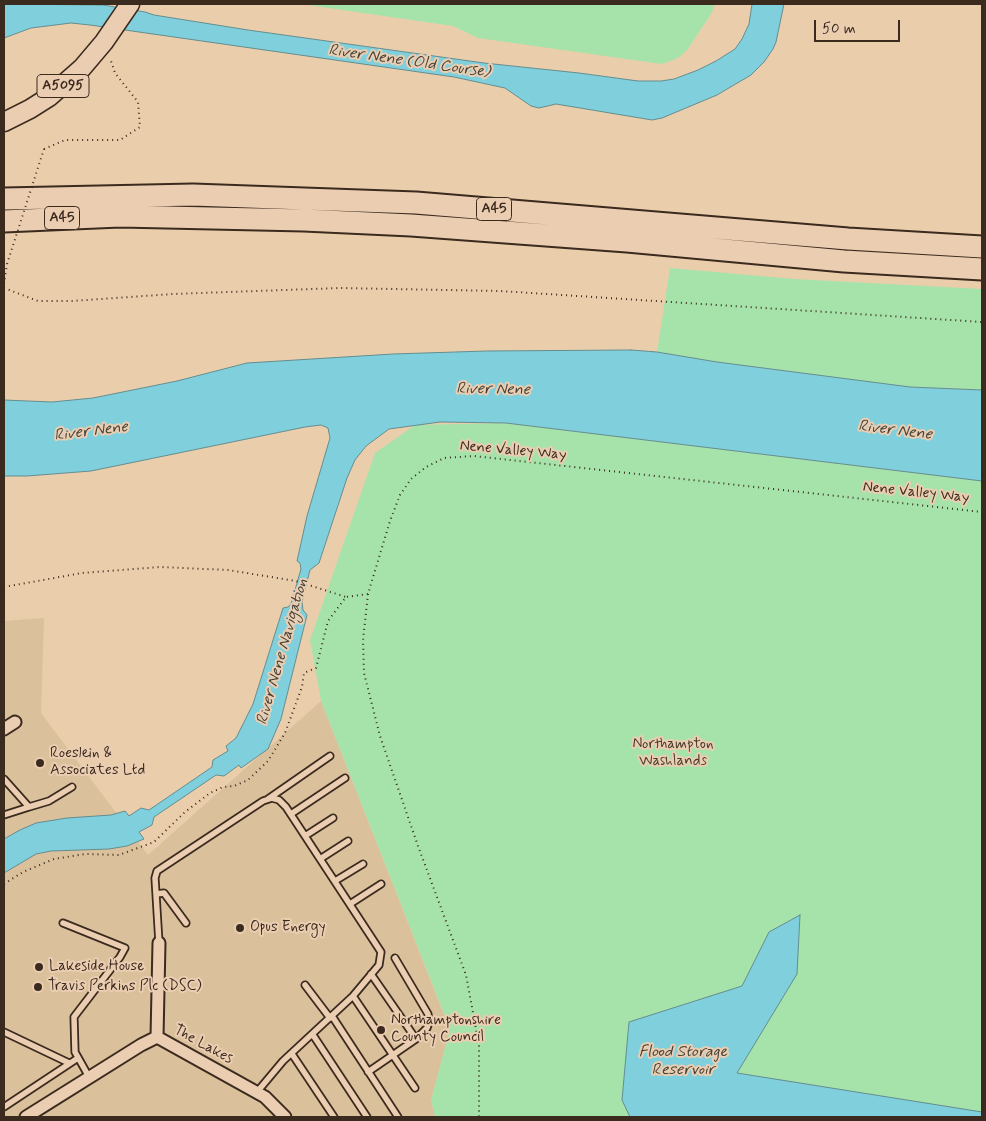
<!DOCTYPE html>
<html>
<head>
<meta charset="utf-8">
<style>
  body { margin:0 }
  #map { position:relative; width:986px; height:1121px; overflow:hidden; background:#eaceab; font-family:Mynerve,sans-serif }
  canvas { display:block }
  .frame { position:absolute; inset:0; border:5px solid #3b2a1e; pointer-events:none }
  .scale { position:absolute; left:814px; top:20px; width:86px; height:22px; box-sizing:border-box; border:2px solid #3b2a1e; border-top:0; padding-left:6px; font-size:15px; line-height:18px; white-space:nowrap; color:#3b2a1e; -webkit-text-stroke:4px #ebceb2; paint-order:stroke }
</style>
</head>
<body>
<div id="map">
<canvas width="986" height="1121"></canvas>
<div class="frame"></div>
<div class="scale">50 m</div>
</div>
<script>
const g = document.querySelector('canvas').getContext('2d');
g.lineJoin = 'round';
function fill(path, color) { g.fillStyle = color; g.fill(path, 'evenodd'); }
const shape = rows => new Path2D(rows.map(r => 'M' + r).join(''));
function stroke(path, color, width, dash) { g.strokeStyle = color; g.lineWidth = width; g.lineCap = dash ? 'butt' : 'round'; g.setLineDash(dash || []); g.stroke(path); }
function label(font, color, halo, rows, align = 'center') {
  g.font = font + ' Mynerve,sans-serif'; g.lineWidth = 4; g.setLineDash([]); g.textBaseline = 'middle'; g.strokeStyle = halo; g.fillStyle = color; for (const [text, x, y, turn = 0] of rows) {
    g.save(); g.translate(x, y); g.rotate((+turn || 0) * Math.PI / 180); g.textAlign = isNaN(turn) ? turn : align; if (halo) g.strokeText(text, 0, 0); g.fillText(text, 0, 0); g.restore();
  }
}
fill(shape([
  [44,618,41,713,148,855,321,701,450,1030,431,1100,435,1117,4,1117,4,621]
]), '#dac09b');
fill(shape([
  [301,4,715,4,711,14,687,50,678,58,662,64,478,38,453,26],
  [670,268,794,279,982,289,982,390,910,387,717,362,657,352],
  [506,423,982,481,982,1117,435,1117,431,1100,450,1029,321,701,310,640,375,453,415,425]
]), '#a5e3aa');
const water = shape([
  [4,4,103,5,145,12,154,15,248,30,484,63,579,73,638,81,661,81,674,79,698,70,716,61,735,49,742,39,749,24,752,4,784,4,776,42,773,49,764,62,751,75,717,95,662,118,652,120,556,104,539,108,531,106,505,88,454,77,90,25,71,23,31,28,4,38,4,4],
  [631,350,657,352,717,362,910,387,982,390,982,481,506,423,440,422,389,429,366,446,355,460,347,478,319,563,310,570,302,602,303,610,307,615,281,719,268,749,241,768,239,765,224,776,216,775,154,817,152,825,139,832,144,839,127,846,109,849,51,851,36,854,4,873,4,839,20,830,36,823,67,818,111,815,125,811,129,816,141,808,149,810,212,767,213,760,228,751,226,746,236,738,253,704,283,608,288,607,291,604,301,569,300,563,297,561,307,516,330,438,328,428,321,425,305,427,91,471,27,476,4,476,4,400,52,402,93,398,177,381,247,363,393,354,486,351,631,350],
  [800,915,797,974,737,1073,982,1112,982,1117,630,1117,622,1100,629,1022,742,986,769,932,800,915]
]);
fill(water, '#80cfdc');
stroke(water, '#648d90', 1);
const lane = shape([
  [4,779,29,807,49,801,72,787],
  [268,799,330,756],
  [291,814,345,778],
  [4,815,29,807],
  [305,836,333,818],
  [320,859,348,841],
  [335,881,363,864],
  [156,894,164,893,186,923],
  [350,904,381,884],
  [63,923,125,948,120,957,74,1017,75,1052,89,1077],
  [159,943,155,878,157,871,263,801,272,798,279,800,286,807,381,952,379,965,353,996,283,1061,257,1092],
  [371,974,416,1039],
  [305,985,330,1018],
  [353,996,415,1088],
  [332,1016,398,1117],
  [4,1032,69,1063],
  [313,1035,367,1117],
  [292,1054,334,1117],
  [368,1072,416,1039,427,1028,429,1022,428,1014,395,958],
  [4,1107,78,1058]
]);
const street = shape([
  [4,729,15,722],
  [157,1037,159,943],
  [26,1117,141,1045,157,1037,265,1097,285,1117]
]);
const primary = shape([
  [4,122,30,109,49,97,82,68,104,42,130,4]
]);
const highway = shape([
  [4,199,193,195,416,203,848,239,982,247],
  [4,221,120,216,304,220,411,225,627,241,844,261,982,269]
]);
stroke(lane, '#3b2a1e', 9);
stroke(street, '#3b2a1e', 15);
stroke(primary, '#3b2a1e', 21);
stroke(highway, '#3b2a1e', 25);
stroke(shape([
  [44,149,65,140,120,140,140,127,138,102,115,73,110,58],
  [4,284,7,264],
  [4,288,38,301,72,301,173,294,340,288,500,291,982,322],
  [4,587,82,573,160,567,228,570,296,581,346,597],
  [368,594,363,640,364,673,380,736,418,846,466,975,479,1045,479,1117],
  [4,884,23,872,54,859,85,854,119,855,154,842,185,812,210,793,223,787,234,786,248,780,268,761,285,733,302,687,304,673,316,668,328,621,346,597,368,594,390,521,400,495,411,479,426,467,444,458,474,456,982,512]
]), '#3b2a1e', 2, [1, 4]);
stroke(lane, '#ebceb2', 5.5);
stroke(street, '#ebceb2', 11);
stroke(primary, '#ebceb2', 18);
stroke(highway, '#ebceb2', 21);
stroke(shape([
  [7,264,44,149]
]), '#3b2a1e', 2, [1, 4]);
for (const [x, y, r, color] of [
  [40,763,5,"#3b2a1e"],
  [240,928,5,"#3b2a1e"],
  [39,967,5,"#3b2a1e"],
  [38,987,5,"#3b2a1e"],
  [381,1030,5,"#3b2a1e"]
]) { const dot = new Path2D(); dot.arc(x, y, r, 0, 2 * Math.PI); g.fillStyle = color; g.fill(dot); stroke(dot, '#ebceb2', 2); }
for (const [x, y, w] of [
  [63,86,52],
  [494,209,35],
  [62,218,35]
]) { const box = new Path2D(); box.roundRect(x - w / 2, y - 11.5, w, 23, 4); g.fillStyle = '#ebceb2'; g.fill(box); stroke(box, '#3b2a1e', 1); }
label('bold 14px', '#3b2a1e', null, [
  ["A5095",63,86],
  ["A45",494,209],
  ["A45",62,218]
]);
label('15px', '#3b2a1e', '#ebceb2', [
  ["Nene Valley Way",513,451,5],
  ["Nene Valley Way",916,493,6],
  ["The Lakes",203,1045,29]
]);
label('15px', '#463c2c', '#ebceb2', [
  ["Northampton",673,745],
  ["Washlands",673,762]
]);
label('15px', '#3b2a1e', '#ebceb2', [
  ["Roeslein &",50,754],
  ["Associates Ltd",50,771],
  ["Opus Energy",250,928],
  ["Lakeside House",49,967],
  ["Travis Perkins Plc (DSC)",48,987],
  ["Northamptonshire",391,1021],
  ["County Council",391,1038]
], 'left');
label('italic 16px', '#45433a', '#ebceb2', [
  ["River Nene (Old Course)",409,62,8],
  ["River Nene",493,390,1],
  ["River Nene",895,431,7],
  ["River Nene",91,432,-7],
  ["River Nene Navigation",283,652,-74],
  ["Flood Storage",683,1053],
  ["Reservoir",683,1071]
]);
</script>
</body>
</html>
